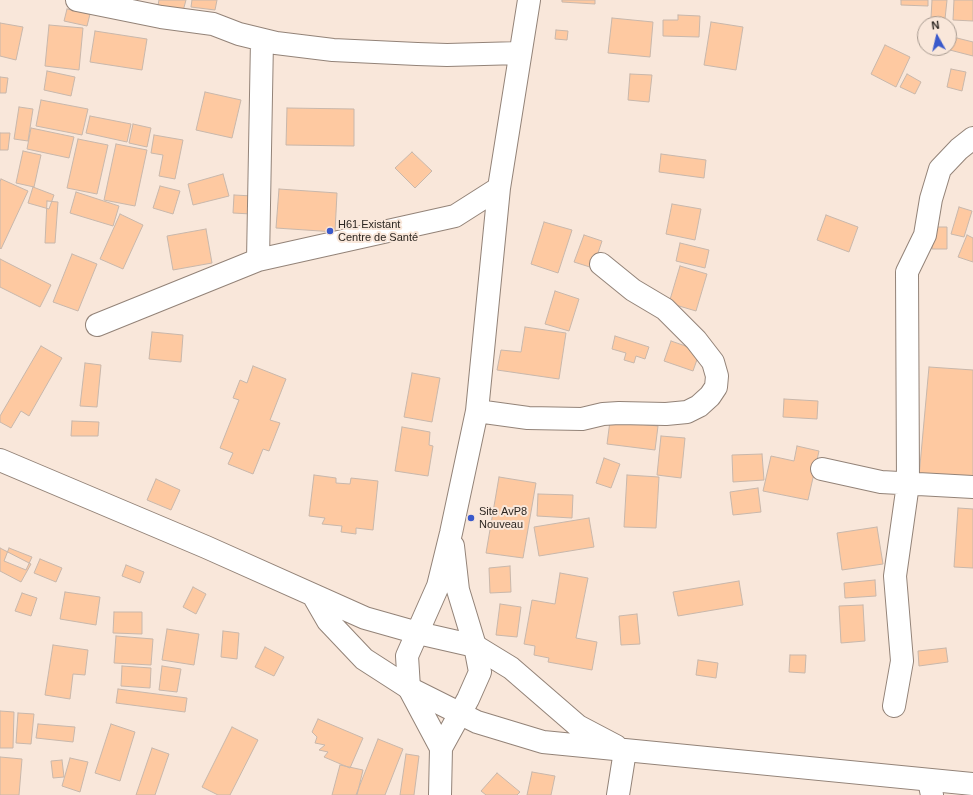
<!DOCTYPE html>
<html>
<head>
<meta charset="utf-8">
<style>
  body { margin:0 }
  #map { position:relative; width:973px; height:795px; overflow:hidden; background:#f9e7da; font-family:Arial,sans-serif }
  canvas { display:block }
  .north { position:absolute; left:917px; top:16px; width:40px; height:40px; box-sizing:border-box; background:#f9e7da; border:1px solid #a79a90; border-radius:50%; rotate:352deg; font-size:11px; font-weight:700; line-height:16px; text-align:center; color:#2d2722 }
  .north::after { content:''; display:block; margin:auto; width:14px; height:18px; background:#3a59cb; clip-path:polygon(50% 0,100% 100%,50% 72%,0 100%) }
</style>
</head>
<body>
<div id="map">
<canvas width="973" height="795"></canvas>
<div class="north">N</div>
</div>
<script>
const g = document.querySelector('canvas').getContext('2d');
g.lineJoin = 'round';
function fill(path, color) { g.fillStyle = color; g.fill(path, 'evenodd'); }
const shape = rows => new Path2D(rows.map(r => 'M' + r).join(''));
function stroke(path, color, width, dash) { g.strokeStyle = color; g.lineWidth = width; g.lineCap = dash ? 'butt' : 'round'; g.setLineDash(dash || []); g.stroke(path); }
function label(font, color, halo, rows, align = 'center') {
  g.font = font + ' Arial,sans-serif'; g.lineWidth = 4; g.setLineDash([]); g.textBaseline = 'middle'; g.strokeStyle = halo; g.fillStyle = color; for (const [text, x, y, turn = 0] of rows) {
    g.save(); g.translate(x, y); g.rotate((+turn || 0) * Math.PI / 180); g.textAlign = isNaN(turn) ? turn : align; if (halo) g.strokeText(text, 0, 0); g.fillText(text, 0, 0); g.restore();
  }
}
const building = shape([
  [159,0,186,0,183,11,158,5,159,0],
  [192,0,217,0,215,10,191,7,192,0],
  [562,0,595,0,595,4,562,2,562,0],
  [901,0,928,0,928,6,901,5,901,0],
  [932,0,947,0,945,19,931,18,932,0],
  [954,0,973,0,973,21,953,20,954,0],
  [67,9,90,14,87,26,64,21,67,9],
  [678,15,700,16,699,37,663,36,663,20,678,20,678,15],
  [612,18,653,22,650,57,608,53,612,18],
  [711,22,743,27,736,70,704,65,711,22],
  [0,23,23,27,16,60,0,56,0,23],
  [49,25,83,28,79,70,45,66,49,25],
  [556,30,568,31,567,40,555,39,556,30],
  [95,31,147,39,142,70,90,62,95,31],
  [949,36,973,42,973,56,942,48,949,48,949,36],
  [885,45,910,57,896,87,871,74,885,45],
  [951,69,966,72,962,91,947,87,951,69],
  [47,71,75,77,71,96,44,90,47,71],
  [630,74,652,75,649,102,628,100,630,74],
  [907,74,921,82,915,94,900,87,907,74],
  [0,77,8,78,6,93,0,93,0,77],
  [205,92,241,100,232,138,196,130,205,92],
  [41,100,88,109,82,135,36,126,41,100],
  [19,107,33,109,28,141,14,139,19,107],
  [287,108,354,109,354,146,286,145,287,108],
  [90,116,131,124,127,142,86,133,90,116],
  [133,124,151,128,147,147,129,143,133,124],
  [31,128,74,137,69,158,27,149,31,128],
  [0,133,10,133,8,150,0,150,0,133],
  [154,135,183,140,175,179,159,176,163,155,151,153,154,135],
  [78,139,108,145,97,194,67,188,78,139],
  [116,144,147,150,135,206,104,200,116,144],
  [23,151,41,155,34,187,16,183,23,151],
  [412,152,432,171,415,188,395,168,412,152],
  [661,154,706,160,704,178,659,172,661,154],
  [223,174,229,196,193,205,188,184,223,174],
  [1,179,28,191,1,249,0,248,0,182,1,179],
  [160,186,180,191,173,214,153,208,160,186],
  [33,187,54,195,49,209,28,203,33,187],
  [279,189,337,193,335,232,276,228,279,189],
  [76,192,119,206,113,226,70,213,76,192],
  [234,195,253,196,251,214,233,213,234,195],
  [47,201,58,202,55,243,45,243,47,201],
  [672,204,701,209,695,240,666,234,672,204],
  [959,207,972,211,964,237,951,234,959,207],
  [120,214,143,225,123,269,100,259,120,214],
  [826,215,858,227,849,252,817,240,826,215],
  [544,222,572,230,558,273,531,264,544,222],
  [933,227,947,227,947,249,932,249,933,227],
  [206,229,212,263,173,270,167,236,206,229],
  [584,235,602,241,593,268,574,262,584,235],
  [967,235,973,238,973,262,958,257,967,235],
  [680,243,709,250,705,268,676,261,680,243],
  [72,254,97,264,78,311,53,302,72,254],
  [0,259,51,285,40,307,0,287,0,259],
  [680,266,707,274,696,311,669,303,680,266],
  [555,291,579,299,569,331,545,324,555,291],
  [525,327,566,333,559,379,497,370,501,350,521,352,525,327],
  [152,332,183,335,181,362,149,359,152,332],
  [615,336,649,347,645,359,636,356,634,363,624,360,626,353,612,349,615,336],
  [671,341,700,351,693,371,664,361,671,341],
  [41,346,62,358,29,416,21,411,11,428,0,422,0,416,41,346],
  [85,363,101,365,97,407,80,406,85,363],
  [253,366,286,379,270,420,280,423,269,451,263,449,253,474,228,464,233,453,220,448,239,400,233,398,240,380,247,383,253,366],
  [929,367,973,370,973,480,919,476,929,367],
  [412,373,440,378,432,422,404,417,412,373],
  [784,399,818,401,817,419,783,417,784,399],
  [72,421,99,422,98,436,71,436,72,421],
  [610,421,658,426,655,450,607,444,610,421],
  [402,427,430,432,429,445,433,446,428,476,395,471,402,427],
  [661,436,685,438,681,478,657,475,661,436],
  [797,446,819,451,808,500,763,491,771,456,794,461,797,446],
  [762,454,764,480,733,482,732,455,762,454],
  [604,458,620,464,611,488,596,483,604,458],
  [314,475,336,478,336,483,350,484,351,478,378,481,373,530,356,528,356,534,341,532,342,526,322,524,325,518,309,516,314,475],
  [627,475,659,477,656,528,624,527,627,475],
  [499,477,536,483,523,558,486,553,499,477],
  [156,479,180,490,171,510,147,500,156,479],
  [758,488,761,512,733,515,730,492,758,488],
  [538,494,573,495,572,518,537,516,538,494],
  [958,508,973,509,973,568,954,567,958,508],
  [589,518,594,547,539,556,534,527,589,518],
  [877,527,883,564,842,570,837,533,877,527],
  [0,548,31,564,21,582,0,571,0,548],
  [9,548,32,557,26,570,4,561,9,548],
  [40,559,62,568,56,582,34,573,40,559],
  [126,565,144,572,140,583,122,576,126,565],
  [510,566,511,592,490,593,489,568,510,566],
  [560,573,588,578,576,638,597,642,592,670,548,662,549,658,534,655,535,646,524,644,532,600,555,604,560,573],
  [875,580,876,596,845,598,844,583,875,580],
  [739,581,743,605,678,616,673,592,739,581],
  [193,587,206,594,196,614,183,607,193,587],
  [65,592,100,597,96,625,60,619,65,592],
  [22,593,37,598,31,616,15,611,22,593],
  [500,604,521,607,517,637,496,635,500,604],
  [863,605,865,641,841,643,839,606,863,605],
  [114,612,142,612,142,634,113,633,114,612],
  [637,614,640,644,621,645,619,616,637,614],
  [167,629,199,634,194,665,162,660,167,629],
  [223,631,239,633,237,659,221,657,223,631],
  [116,636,153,639,151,665,114,663,116,636],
  [53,645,88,650,85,675,73,674,70,699,45,695,53,645],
  [265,647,284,657,274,676,255,667,265,647],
  [946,648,948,662,919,666,918,651,946,648],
  [790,655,806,655,805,673,789,672,790,655],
  [698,660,718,663,716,678,696,675,698,660],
  [122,666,151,668,150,688,121,686,122,666],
  [162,666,181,669,177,692,159,690,162,666],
  [118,689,187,698,185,712,116,703,118,689],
  [0,711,14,712,13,748,0,748,0,711],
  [18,713,34,714,31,744,16,743,18,713],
  [318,719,363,738,350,768,324,757,328,752,319,750,325,745,315,743,317,737,312,732,318,719],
  [38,724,75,727,73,742,36,738,38,724],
  [111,724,135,732,120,781,95,773,111,724],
  [232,727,258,740,230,795,218,795,202,787,232,727],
  [378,739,403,749,385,795,356,795,378,739],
  [152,748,169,754,155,795,136,795,152,748],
  [406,754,419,756,414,795,400,795,406,754],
  [0,757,22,759,19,795,0,795,0,757],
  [70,758,88,762,80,792,62,786,70,758],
  [62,760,64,777,53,778,51,761,62,760],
  [340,765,363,770,357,795,332,795,340,765],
  [532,772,555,776,551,795,527,795,532,772],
  [497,773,520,792,517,795,486,795,481,791,497,773]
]);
fill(building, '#fec9a1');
stroke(building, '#c8b7ab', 1);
const street = shape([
  [77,0,161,17,213,24,239,34,276,43,333,50,417,54,447,55,520,53],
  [258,260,262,40],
  [97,325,258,260,455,216,499,188],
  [477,411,528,418,582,419,603,414,619,413,666,414,687,412,699,406,710,396,716,387,717,376,713,362,696,340,665,309,633,290,601,264],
  [822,469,881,482,973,487],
  [894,706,902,661,895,576,908,484,907,272,925,235,931,199,940,169,959,149,973,138],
  [441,748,468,699,480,672,475,646,458,590,453,546],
  [929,781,932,795],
  [440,795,441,748,409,688,407,656,438,586,451,533,477,411,499,188,529,0],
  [618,795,625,751]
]);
const secondary = shape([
  [0,460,206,547,365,618,418,633,475,646,511,668,578,726,616,746],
  [313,595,328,621,364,659,409,688,477,722,543,742,973,784]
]);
stroke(street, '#938378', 24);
stroke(secondary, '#938378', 24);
stroke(street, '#fff', 22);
stroke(secondary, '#fff', 22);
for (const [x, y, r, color] of [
  [330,231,4,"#3a59cb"],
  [471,518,4,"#3a59cb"]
]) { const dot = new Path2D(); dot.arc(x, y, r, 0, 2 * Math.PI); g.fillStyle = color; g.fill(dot); stroke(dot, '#f9e7da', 1.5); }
label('11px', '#2d2722', '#f9e7da', [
  ["H61 Existant",338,225],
  ["Centre de Santé",338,238],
  ["Site AvP8",479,512],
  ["Nouveau",479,525]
], 'left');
</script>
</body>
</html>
